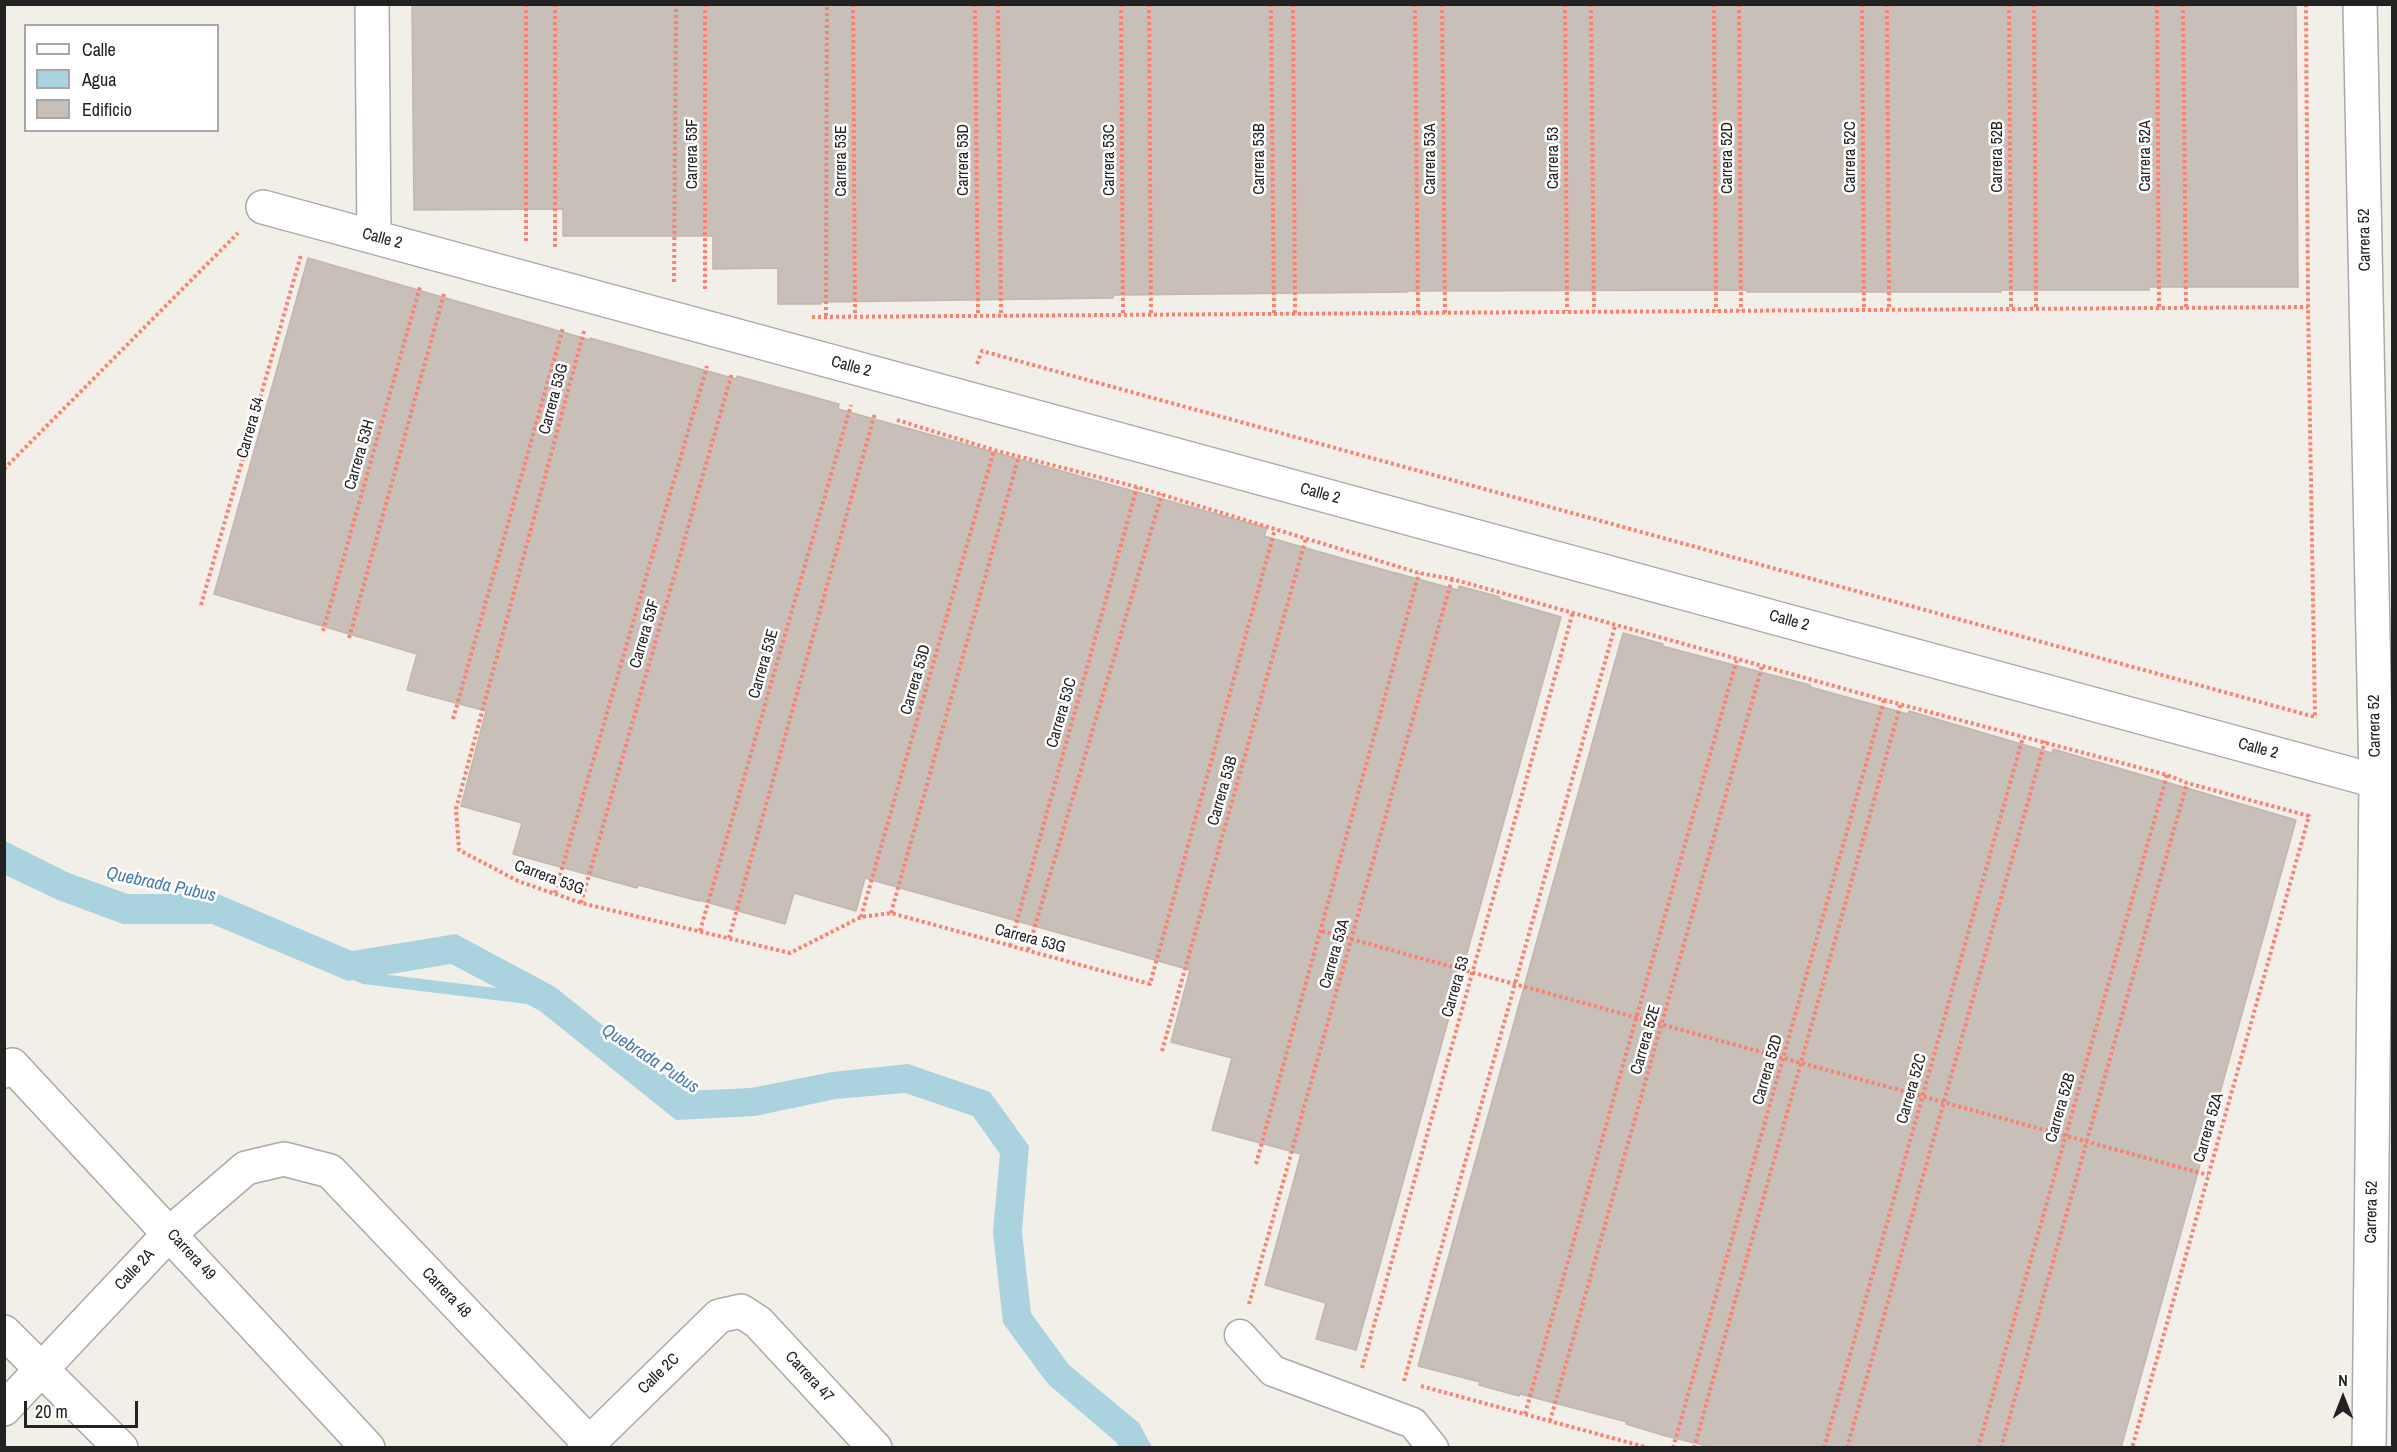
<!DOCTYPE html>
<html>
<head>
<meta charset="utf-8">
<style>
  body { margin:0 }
  #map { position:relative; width:2397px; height:1452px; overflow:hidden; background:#f2efe9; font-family:"Archivo Narrow",sans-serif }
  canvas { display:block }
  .frame { position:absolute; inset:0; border:6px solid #222; pointer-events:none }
  .legend { position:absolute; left:24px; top:24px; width:195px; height:108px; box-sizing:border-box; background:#fff; border:2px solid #a7a7a7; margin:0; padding:8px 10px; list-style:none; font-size:18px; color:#222 }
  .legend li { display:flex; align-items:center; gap:12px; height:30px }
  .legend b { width:30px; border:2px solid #a7a7a7 }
  .north { position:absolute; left:2313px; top:1368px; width:60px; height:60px; -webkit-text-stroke:4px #fff; paint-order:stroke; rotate:0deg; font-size:16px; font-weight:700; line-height:24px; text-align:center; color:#222 }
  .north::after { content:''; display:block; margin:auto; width:21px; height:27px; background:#222; clip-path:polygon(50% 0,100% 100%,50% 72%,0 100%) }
  .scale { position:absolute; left:24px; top:1401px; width:114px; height:27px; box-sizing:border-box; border:3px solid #222; border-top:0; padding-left:8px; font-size:18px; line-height:21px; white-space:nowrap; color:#222; -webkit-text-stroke:4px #fff; paint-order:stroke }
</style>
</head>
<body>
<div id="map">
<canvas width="2397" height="1452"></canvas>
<div class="frame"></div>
<ul class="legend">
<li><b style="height:8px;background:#fff"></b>Calle</li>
<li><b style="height:16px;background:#aad3df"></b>Agua</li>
<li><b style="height:16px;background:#c7bfb8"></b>Edificio</li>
</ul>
<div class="north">N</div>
<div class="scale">20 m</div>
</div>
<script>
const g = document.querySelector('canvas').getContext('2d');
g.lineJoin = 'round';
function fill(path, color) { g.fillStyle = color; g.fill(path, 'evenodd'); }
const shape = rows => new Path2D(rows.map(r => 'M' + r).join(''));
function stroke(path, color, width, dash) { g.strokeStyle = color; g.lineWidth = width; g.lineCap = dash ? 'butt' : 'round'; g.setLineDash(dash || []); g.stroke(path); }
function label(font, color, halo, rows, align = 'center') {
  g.font = font + ' "Archivo Narrow",sans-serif'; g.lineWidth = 5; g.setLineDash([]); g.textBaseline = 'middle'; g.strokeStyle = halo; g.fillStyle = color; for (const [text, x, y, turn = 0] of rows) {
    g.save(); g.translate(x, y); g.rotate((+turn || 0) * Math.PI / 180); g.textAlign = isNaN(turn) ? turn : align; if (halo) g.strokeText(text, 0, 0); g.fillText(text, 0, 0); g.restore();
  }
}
fill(shape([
  [5,841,69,873,128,894,218,894,352,951,456,934,555,987,685,1091,751,1088,832,1072,908,1064,990,1092,1029,1146,1022,1232,1031,1313,1069,1365,1139,1423,1152,1447,1119,1447,1116,1442,1048,1384,1003,1323,993,1232,1000,1154,973,1116,905,1093,836,1099,755,1116,676,1120,540,1011,451,964,348,981,212,924,123,924,58,900,5,875]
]), '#aad3df');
stroke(shape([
  [350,972,364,978,528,998]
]), '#aad3df', 12);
const building = shape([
  [412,4,2296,4,2298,287,2149,287,2149,290,2001,290,2001,292,1747,292,1747,290,1407,291,1407,292,1113,295,1113,298,821,302,821,304,778,304,778,268,713,269,713,236,563,236,563,209,414,210,412,4],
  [308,258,590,340,590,338,736,379,737,376,777,387,839,404,838,409,1267,528,1264,536,1348,560,1458,590,1459,586,1500,597,1499,599,1561,617,1356,1350,1316,1339,1326,1303,1265,1285,1301,1154,1212,1130,1232,1058,1171,1042,1190,970,865,878,856,911,794,893,785,924,699,900,699,901,638,885,637,888,513,854,522,823,461,806,486,711,407,690,417,654,214,594,308,258],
  [1623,633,1663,644,1662,646,1810,685,1810,687,1908,714,1909,711,2052,753,2053,749,2296,820,2121,1448,1715,1448,1666,1436,1626,1424,1627,1422,1520,1394,1519,1396,1479,1385,1480,1382,1418,1366,1623,633]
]);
fill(building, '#c7bfb8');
stroke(building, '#c4b6ab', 1.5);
const pedestrian = shape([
  [1240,1335,1273,1371,1413,1423,1433,1448]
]);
const minor = shape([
  [372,4,374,237],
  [2360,4,2376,781,2369,1448],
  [263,207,2376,781],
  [4,1071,12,1065,368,1448],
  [4,1332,121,1448],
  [4,1409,170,1233,246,1168,284,1159,330,1171,594,1448],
  [584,1448,719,1316,741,1311,758,1322,875,1448]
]);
stroke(pedestrian, '#a9a9a9', 33);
stroke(minor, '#a9a9a9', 36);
stroke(shape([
  [555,4,555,249],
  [705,4,705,291],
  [853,4,855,316],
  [975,4,978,315],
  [998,4,1001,315],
  [1121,4,1123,315],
  [1149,4,1151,315],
  [1271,4,1274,314],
  [1293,4,1295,313],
  [1415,4,1418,313],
  [1442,4,1445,313],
  [1565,4,1567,311],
  [1591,4,1594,311],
  [1714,4,1716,311],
  [1739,4,1741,311],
  [1862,4,1864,310],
  [1887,4,1889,309],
  [2009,4,2011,309],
  [2034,4,2036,309],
  [2157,4,2159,308],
  [2183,4,2186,308],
  [526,241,526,4],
  [674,282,676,4],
  [826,316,827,4],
  [812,317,2308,307],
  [584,331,456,809,459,850,518,881,581,903,790,953,861,917,891,913,1150,984,1275,529],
  [977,364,982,351,2315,717,2308,307,2306,4],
  [897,420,994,450,1137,487,1419,573,1452,579,1884,700,2167,775,2187,783,2309,816,2132,1448],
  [4,469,238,233],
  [201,605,301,255],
  [323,631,420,287],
  [349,638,444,294],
  [453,719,563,328],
  [555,893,707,366],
  [581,903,732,373],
  [891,913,1019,456],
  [861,917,994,450],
  [700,931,851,405],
  [1322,931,2208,1175],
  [729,938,875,413],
  [1010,946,1137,487],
  [1028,950,1162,494],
  [1162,1051,1306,538],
  [1256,1164,1419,573],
  [1249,1304,1452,579],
  [1362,1368,1573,612],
  [1404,1381,1615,626],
  [1421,1386,1649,1448],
  [1525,1414,1737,659],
  [1550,1421,1762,666],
  [1673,1448,1884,700],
  [1694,1448,1901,703],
  [1824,1448,2023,737],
  [1847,1448,2045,741],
  [1978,1448,2167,775],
  [2001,1448,2187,783]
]), '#fa8072', 4, [3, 3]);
stroke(pedestrian, '#fff', 30);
stroke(minor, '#fff', 33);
label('16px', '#222', '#fff', [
  ["Carrera 53F",693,154,-90],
  ["Carrera 52A",2146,156,-90],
  ["Carrera 52C",1851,157,-90],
  ["Carrera 52B",1998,157,-90],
  ["Carrera 53",1554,158,-90],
  ["Carrera 52D",1728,158,-90],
  ["Carrera 53B",1260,159,-90],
  ["Carrera 53A",1431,159,-90],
  ["Carrera 53D",964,160,-90],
  ["Carrera 53C",1110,160,-90],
  ["Carrera 53E",842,161,-90],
  ["Calle 2",382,239,15],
  ["Carrera 52",2365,240,-91],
  ["Calle 2",851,367,15],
  ["Carrera 53G",554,399,-75],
  ["Carrera 54",251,428,-74],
  ["Carrera 53H",360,455,-74],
  ["Calle 2",1320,494,15],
  ["Calle 2",1789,621,15],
  ["Carrera 53F",645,634,-74],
  ["Carrera 53E",764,664,-74],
  ["Carrera 53D",916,680,-74],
  ["Carrera 53C",1062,713,-74],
  ["Carrera 52",2375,726,-91],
  ["Calle 2",2258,749,15],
  ["Carrera 53B",1223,791,-74],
  ["Carrera 53G",549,878,20],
  ["Carrera 53G",1030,939,15],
  ["Carrera 53A",1335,954,-74],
  ["Carrera 53",1456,987,-74],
  ["Carrera 52E",1646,1040,-74],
  ["Carrera 52D",1768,1070,-74],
  ["Carrera 52C",1912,1089,-74],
  ["Carrera 52B",2061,1108,-74],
  ["Carrera 52A",2209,1128,-74],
  ["Carrera 52",2372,1212,-89],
  ["Carrera 49",191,1255,47],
  ["Calle 2A",135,1270,-47],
  ["Carrera 48",446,1293,46],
  ["Calle 2C",659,1374,-44],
  ["Carrera 47",809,1377,47]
]);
label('italic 18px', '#4a7aab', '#fff', [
  ["Quebrada Pubus",161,885,12],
  ["Quebrada Pubus",650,1059,33]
]);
</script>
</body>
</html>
